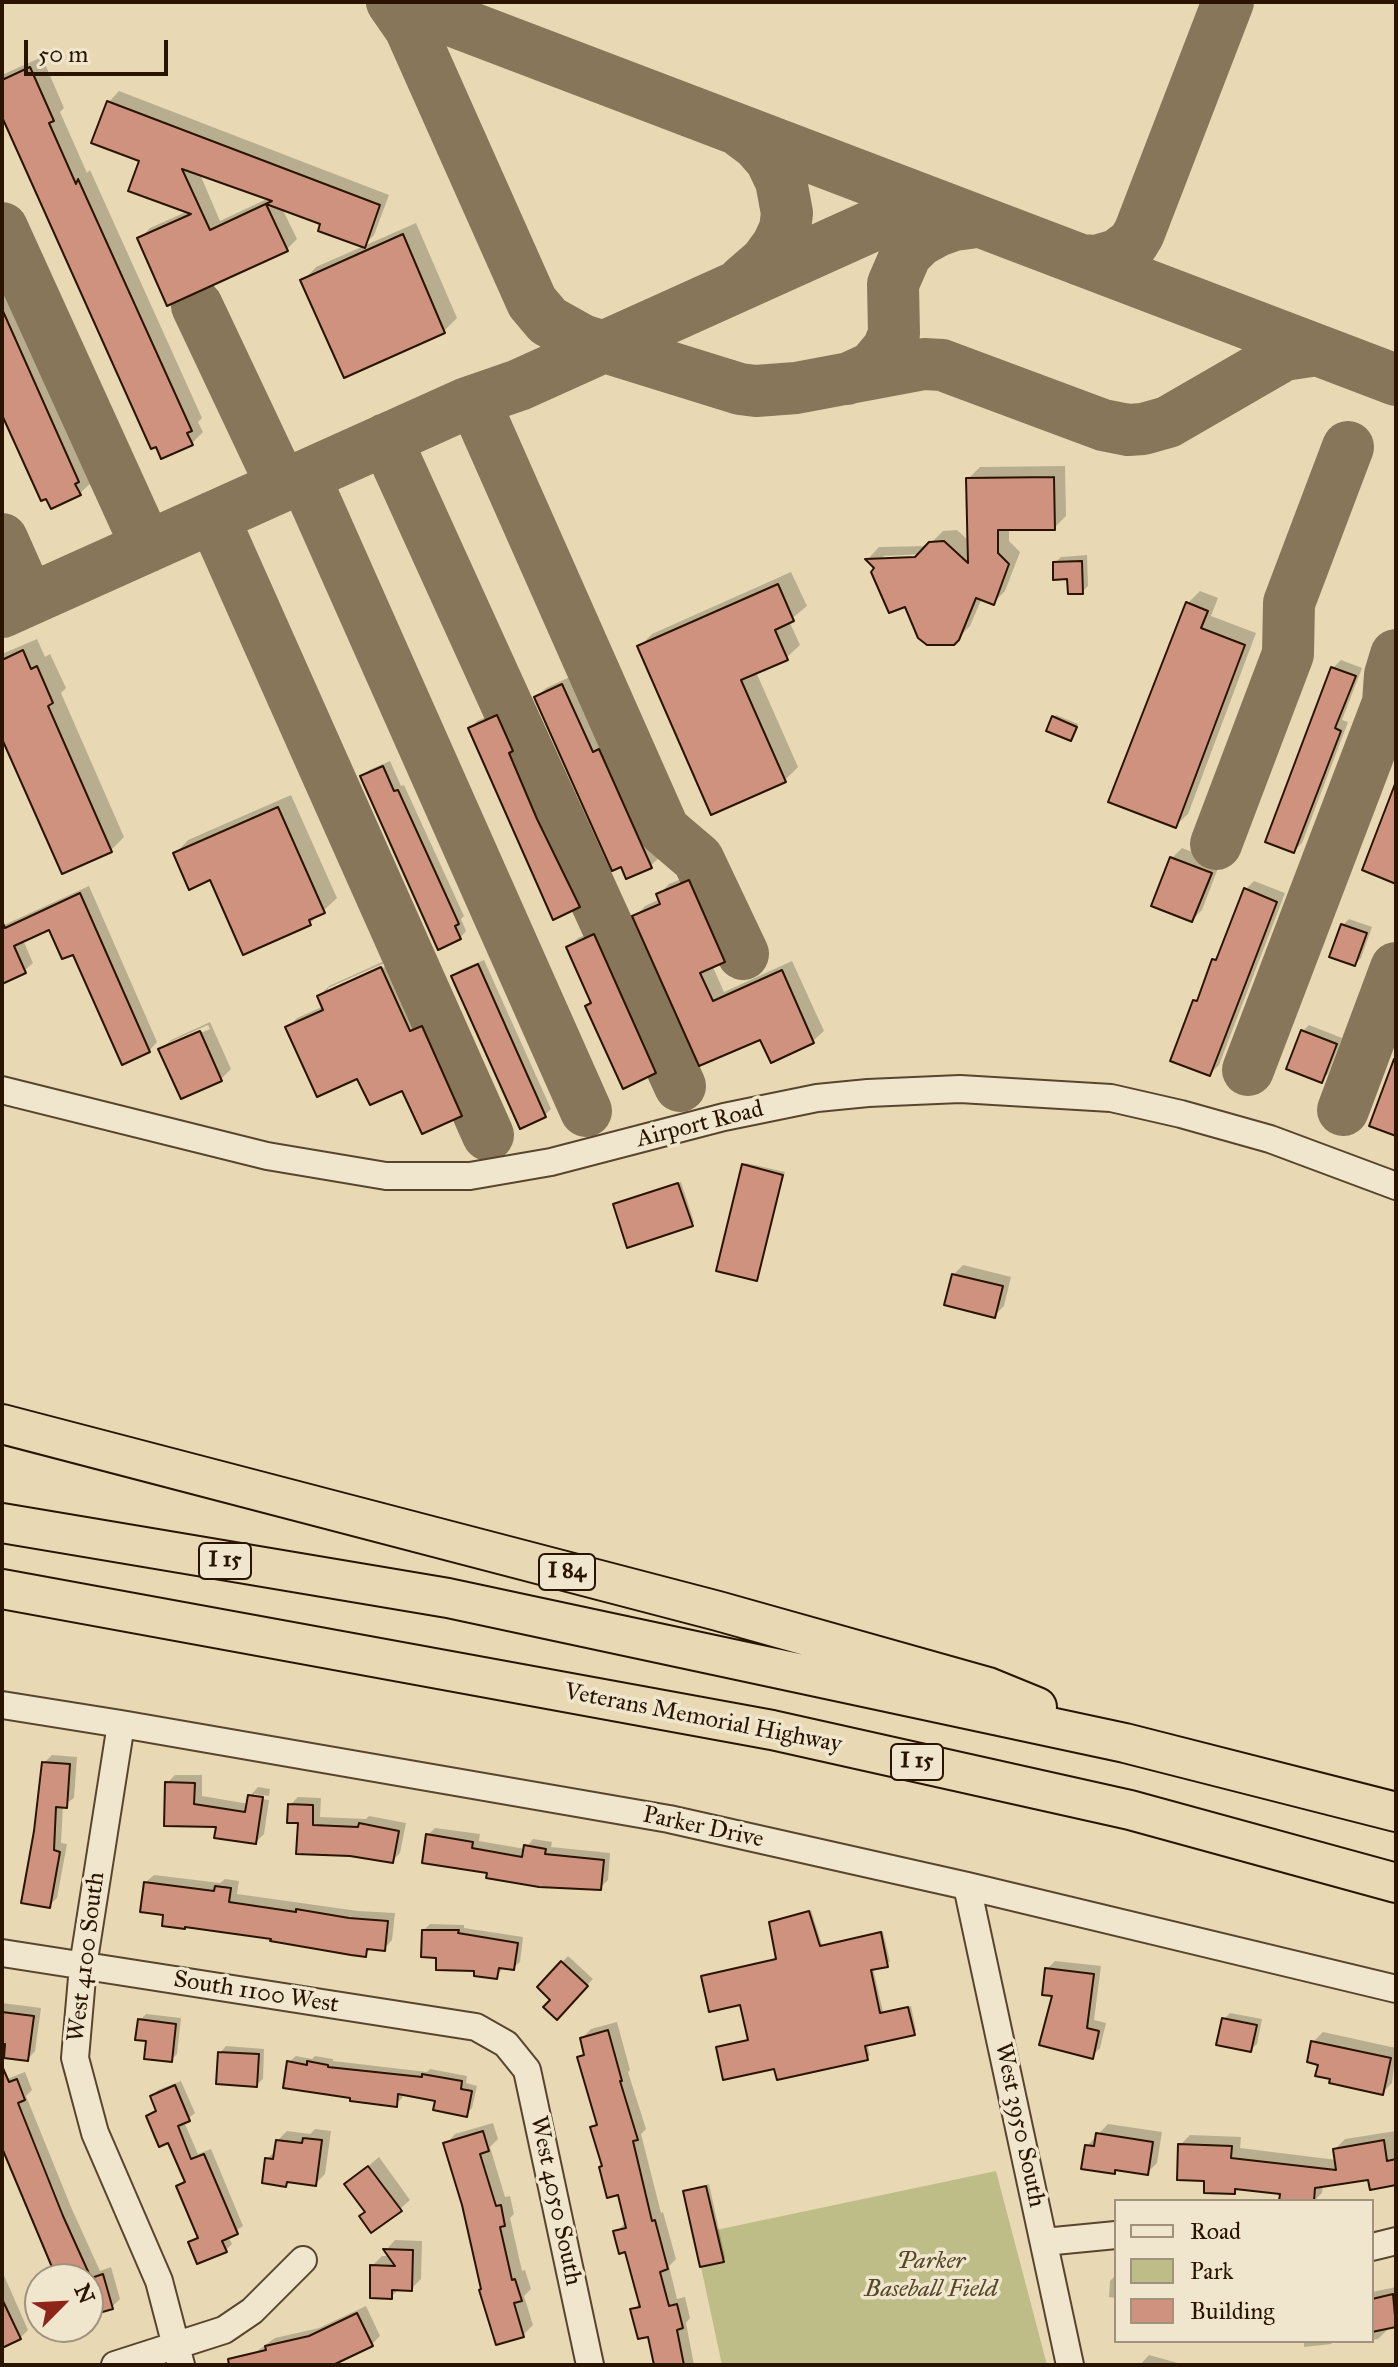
<!DOCTYPE html>
<html>
<head>
<meta charset="utf-8">
<style>
  body { margin:0 }
  #map { position:relative; width:1398px; height:2367px; overflow:hidden; background:#e8d9b4; font-family:"IM FELL Great Primer",serif }
  canvas { display:block }
  .frame { position:absolute; inset:0; border:4px solid #291400; pointer-events:none }
  .legend { position:absolute; left:1114px; top:2199px; width:260px; height:144px; box-sizing:border-box; background:#f0e6ce; border:2px solid #a0927c; margin:0; padding:10px 14px; list-style:none; font-size:24px; color:#291400 }
  .legend li { display:flex; align-items:center; gap:16px; height:40px }
  .legend b { width:40px; border:2px solid #a0927c }
  .north { position:absolute; left:24px; top:2263px; width:80px; height:80px; box-sizing:border-box; background:#f0e6ce; border:2px solid #a0927c; border-radius:50%; rotate:66deg; font-size:22px; font-weight:700; line-height:32px; text-align:center; color:#291400 }
  .north::after { content:''; display:block; margin:auto; width:28px; height:36px; background:#8f2418; clip-path:polygon(50% 0,100% 100%,50% 72%,0 100%) }
  .scale { position:absolute; left:24px; top:40px; width:144px; height:36px; box-sizing:border-box; border:4px solid #291400; border-top:0; padding-left:10px; font-size:24px; line-height:28px; white-space:nowrap; color:#291400; -webkit-text-stroke:6px #f0e6ce; paint-order:stroke }
</style>
</head>
<body>
<div id="map">
<canvas width="1398" height="2367"></canvas>
<div class="frame"></div>
<ul class="legend">
<li><b style="height:10px;background:#f0e6ce"></b>Road</li>
<li><b style="height:22px;background:#bebd87"></b>Park</li>
<li><b style="height:22px;background:#cf927f"></b>Building</li>
</ul>
<div class="north">N</div>
<div class="scale">50 m</div>
</div>
<script>
const g = document.querySelector('canvas').getContext('2d');
g.lineJoin = 'round';
function fill(path, color) { g.fillStyle = color; g.fill(path, 'evenodd'); }
const shape = rows => new Path2D(rows.map(r => 'M' + r).join(''));
function stroke(path, color, width, dash) { g.strokeStyle = color; g.lineWidth = width; g.lineCap = dash ? 'butt' : 'round'; g.setLineDash(dash || []); g.stroke(path); }
function label(font, color, halo, rows, align = 'center') {
  g.font = font + ' "IM FELL Great Primer",serif'; g.lineWidth = 7; g.setLineDash([]); g.textBaseline = 'middle'; g.strokeStyle = halo; g.fillStyle = color; for (const [text, x, y, turn = 0] of rows) {
    g.save(); g.translate(x, y); g.rotate((+turn || 0) * Math.PI / 180); g.textAlign = isNaN(turn) ? turn : align; if (halo) g.strokeText(text, 0, 0); g.fillText(text, 0, 0); g.restore();
  }
}
fill(shape([
  [996,2171,1047,2365,722,2365,701,2267,723,2262,716,2230]
]), '#bebd87');
fill(shape([
  [42,57,64,108,60,112,87,173,90,170,202,418,198,422,203,432,192,443,2,112,2,75],
  [119,91,389,195,374,235,364,245,323,223,282,208,297,239,286,250,140,239,150,228,188,211,142,160,109,102],
  [199,172,269,198,220,221],
  [416,223,457,318,444,331,303,281,316,267],
  [2,272,90,468,87,471,92,482,79,494,2,409],
  [1065,466,1066,516,1054,528,1009,528,1009,541,1020,552,1005,591,993,603,982,598,970,626,953,643,906,604,868,559,879,547,928,546,943,531,957,530,970,542,968,479,980,467],
  [925,554,925,558,880,560,884,556],
  [1087,555,1088,586,1082,592,1055,563,1061,557],
  [791,572,807,606,789,621,800,645,786,658,756,672,798,767,785,780,639,647,652,634],
  [1200,591,1218,598,1211,616,1256,633,1188,814,1175,826,1188,603],
  [37,639,45,657,50,654,66,688,61,693,124,837,111,850,2,734,2,654],
  [1341,660,1362,668,1342,720,1348,722,1302,843,1294,851,1333,668],
  [572,676,603,744,609,741,660,857,650,866,537,697,546,688],
  [504,709,519,742,516,745,544,812,586,898,579,906,470,729,477,721],
  [1056,715,1078,724,1073,737,1054,718],
  [390,761,401,786,404,785,464,916,461,919,466,931,460,938,363,777,369,770],
  [291,795,337,898,310,923,211,877,175,854,188,840],
  [1182,848,1220,863,1202,910,1192,920,1154,904,1172,858],
  [700,871,734,950,724,960,712,965,724,992,792,961,824,1031,813,1041,762,1037,700,1064,635,917,645,906,660,899,658,895,669,884],
  [1254,881,1285,893,1219,1065,1210,1074,1195,1001,1201,995,1214,960,1221,953,1245,890],
  [89,886,157,1042,149,1051,74,952,50,928,23,940,33,963,24,971,2,981,2,926],
  [1349,919,1372,927,1361,958,1355,964,1343,925],
  [603,927,664,1063,655,1072,587,1006,593,1001,569,947,578,938],
  [391,958,420,1023,432,1018,470,1105,461,1115,403,1088,358,1076,287,1028,297,1018,324,1006,319,996,329,986],
  [389,961,391,964,328,993,328,988],
  [484,960,551,1109,545,1115,454,976,460,970],
  [210,1022,231,1069,221,1079,161,1050,171,1040],
  [208,1025,210,1029,170,1046,170,1042],
  [1309,1025,1342,1038,1328,1074,1322,1080,1303,1031],
  [746,1163,785,1172,757,1279,744,1165],
  [681,1182,694,1222,691,1225,618,1202],
  [963,1265,1011,1277,1004,1306,994,1316,953,1275],
  [52,1755,77,1757,74,1798,63,1806,61,1843,67,1844,57,1898,49,1906,36,1831,44,1763],
  [175,1775,202,1775,202,1796,249,1804,250,1796,258,1787,270,1789,269,1796,254,1794,254,1798,269,1800,264,1834,256,1842,218,1825,167,1783],
  [298,1797,321,1798,320,1817,366,1819,369,1816,406,1823,400,1853,392,1861,300,1821,290,1805],
  [435,1828,480,1834,479,1841,525,1849,533,1839,552,1842,551,1847,610,1853,608,1880,600,1888,490,1871,428,1835],
  [154,1875,220,1883,225,1879,239,1881,237,1894,358,1911,395,1913,392,1940,384,1949,372,1947,365,1955,165,1914,145,1883],
  [811,1910,822,1945,883,1931,890,1962,873,1968,883,2012,911,2006,916,2031,867,2044,870,2055,867,2058,776,2066,718,2048,749,2039,741,2002,703,1977,778,1958,771,1922],
  [430,1924,464,1925,464,1928,523,1937,520,1962,513,1968,503,1967,497,1977,438,1956,424,1930],
  [568,1956,593,1979,557,2017,553,2000,539,1987],
  [1055,1961,1101,1966,1094,2020,1106,2023,1100,2048,1092,2056,1054,1994,1047,1969],
  [2,2003,41,2008,35,2051,28,2059,2,2055,2,2046,10,2043,2,2042],
  [1230,2013,1262,2019,1257,2044,1250,2050,1224,2019],
  [146,2014,181,2018,177,2054,171,2060,148,2039,140,2020],
  [617,2022,630,2070,628,2072,646,2129,641,2134,661,2213,663,2212,676,2259,669,2266,677,2299,685,2297,690,2318,686,2323,694,2365,656,2365,649,2335,633,2310,641,2302,626,2250,616,2232,626,2222,619,2193,604,2165,592,2128,598,2122,579,2058,585,2051,582,2038,591,2029],
  [1323,2032,1396,2048,1392,2083,1382,2093,1332,2078,1320,2063,1313,2042],
  [226,2046,264,2049,263,2079,256,2085,220,2053],
  [296,2056,312,2059,315,2056,333,2059,333,2061,427,2072,430,2069,467,2076,466,2083,477,2086,472,2108,466,2114,437,2100,403,2093,402,2098,396,2104,352,2097,289,2062],
  [25,2072,32,2090,26,2096,71,2207,100,2271,111,2267,120,2299,112,2307,88,2314,88,2279,62,2279,2,2141,2,2081],
  [181,2081,195,2113,184,2122,198,2154,211,2149,243,2226,228,2236,232,2244,226,2250,190,2242,199,2235,178,2186,186,2179,169,2140,148,2116,157,2109,152,2096,158,2090],
  [493,2123,498,2139,490,2147,505,2197,510,2196,514,2214,510,2218,522,2271,525,2270,531,2289,524,2296,533,2325,523,2335,483,2289,464,2205,446,2144,455,2134],
  [1108,2124,1162,2132,1157,2163,1147,2173,1117,2169,1114,2172,1087,2146],
  [315,2129,331,2131,325,2174,315,2184,290,2180,286,2185,267,2159,276,2150,277,2141,287,2131,310,2134],
  [1396,2131,1396,2183,1370,2177,1323,2185,1322,2193,1314,2201,1300,2201,1282,2193,1239,2187,1234,2192,1206,2179,1180,2145,1190,2135,1241,2137,1240,2148,1337,2160,1335,2149,1345,2139],
  [379,2157,410,2200,400,2209,367,2211,347,2184],
  [709,2184,725,2258,723,2260,685,2192],
  [395,2240,422,2241,421,2279,411,2289,399,2289,391,2297,372,2266,382,2256,391,2256,386,2250],
  [2,2271,28,2330,20,2338,2,2346],
  [1116,2275,1116,2298,1109,2297,1110,2281],
  [1396,2287,1396,2325,1387,2326,1388,2329,1378,2339,1372,2340,1372,2292],
  [366,2306,380,2336,372,2344,318,2365,256,2365,253,2354,275,2338,319,2328],
  [1304,2341,1334,2341,1331,2344,1304,2347],
  [1149,2355,1185,2365,1140,2365]
]), '#0003');
stroke(shape([
  [392,2,410,28,532,302,548,321,582,340,740,389,756,391,796,388,924,364,942,365,1103,425,1128,430,1143,429,1168,422,1284,355,1317,350],
  [403,2,1396,380],
  [741,132,757,144,771,160,781,181,787,213,785,229,777,246,766,261,743,281],
  [2,228,147,547],
  [1080,260,1096,261,1117,255,1133,243,1139,233,1228,2],
  [197,306,282,486],
  [847,379,873,367,888,349,894,334,893,284,906,254,919,241,937,231,954,225,970,223],
  [475,403,664,830,698,859,743,954],
  [386,439,680,1086],
  [304,476,586,1111],
  [213,517,488,1135],
  [2,539,29,600],
  [2,612,467,403,519,385,876,224,916,213,950,212],
  [1216,844,1288,654,1289,603,1348,447],
  [1248,1070,1388,703,1390,675,1396,655],
  [1343,1110,1396,968]
]), '#88765a', 52);
const building = shape([
  [30,67,54,121,49,123,76,184,78,179,192,431,187,433,193,445,161,459,156,447,151,449,2,117,2,80,30,67],
  [107,101,380,205,365,248,318,231,320,224,266,204,288,251,167,306,137,238,191,214,128,191,139,161,91,143,107,101],
  [182,169,272,201,210,230,182,169],
  [403,234,445,333,344,378,300,280,403,234],
  [2,309,79,482,75,484,81,495,51,509,46,499,41,501,2,415,2,309],
  [1054,477,1055,530,998,530,998,553,1009,564,994,605,976,598,959,640,954,645,927,645,918,638,905,607,889,613,871,572,874,568,865,559,915,557,929,542,944,541,968,563,966,478,1054,477],
  [1082,561,1083,594,1068,594,1067,579,1053,580,1053,562,1082,561],
  [778,584,794,621,775,630,788,660,741,680,786,782,711,815,637,646,778,584],
  [1186,602,1208,611,1201,628,1245,645,1176,828,1108,802,1186,602],
  [23,650,31,669,37,666,53,703,48,706,112,852,62,874,2,739,2,660,23,650],
  [1331,667,1356,676,1335,728,1341,731,1294,853,1265,842,1331,667],
  [562,684,593,752,599,749,652,868,626,879,621,867,612,871,534,697,562,684],
  [497,715,513,751,509,753,537,819,580,907,553,920,468,728,497,715],
  [1052,716,1077,727,1071,741,1046,731,1052,716],
  [383,766,394,791,398,790,459,924,455,926,461,939,438,950,360,776,383,766],
  [1395,784,1396,784,1396,884,1362,870,1395,784],
  [278,807,325,913,309,920,311,925,243,955,210,880,189,890,173,853,278,807],
  [1170,857,1212,873,1192,922,1151,906,1170,857],
  [689,880,725,962,700,973,713,1001,782,970,814,1043,771,1063,760,1040,699,1066,632,916,660,904,656,894,689,880],
  [1244,888,1277,902,1210,1076,1170,1061,1193,1000,1197,1001,1212,959,1216,960,1244,888],
  [80,893,150,1052,122,1065,73,955,62,959,49,930,14,946,26,973,2,984,2,921,5,928,80,893],
  [1341,924,1367,933,1355,966,1329,957,1341,924],
  [594,934,656,1073,623,1089,585,1006,591,1003,566,947,594,934],
  [478,964,546,1117,520,1129,451,976,478,964],
  [381,967,410,1031,422,1026,462,1116,422,1134,402,1091,370,1105,357,1079,317,1097,285,1027,323,1010,317,996,381,967],
  [1301,1030,1337,1044,1322,1083,1286,1069,1301,1030],
  [200,1031,222,1081,181,1099,158,1049,200,1031],
  [1394,1059,1396,1059,1396,1136,1369,1126,1394,1059],
  [742,1164,783,1175,757,1281,716,1271,742,1164],
  [678,1183,693,1226,627,1248,613,1204,678,1183],
  [952,1274,1003,1286,995,1318,944,1305,952,1274],
  [42,1762,70,1764,67,1808,56,1807,54,1850,60,1852,50,1908,21,1903,34,1831,42,1762],
  [165,1782,195,1783,194,1804,245,1812,248,1795,263,1797,256,1844,214,1838,216,1827,164,1826,165,1782],
  [288,1804,313,1805,313,1825,358,1827,359,1823,399,1831,393,1863,350,1856,296,1854,298,1823,287,1823,288,1804],
  [426,1834,473,1842,472,1848,522,1857,524,1845,546,1849,545,1854,604,1860,601,1890,539,1887,486,1878,487,1873,422,1863,426,1834],
  [144,1882,214,1891,215,1886,231,1888,229,1902,296,1912,296,1909,349,1918,388,1921,385,1951,367,1949,366,1957,351,1955,270,1941,271,1939,185,1927,185,1929,162,1926,163,1915,140,1912,144,1882],
  [809,1911,820,1946,881,1932,888,1967,871,1970,880,2013,908,2007,915,2035,865,2046,868,2060,777,2080,774,2069,723,2080,716,2047,748,2040,740,2005,709,2012,701,1976,776,1959,769,1922,809,1911],
  [422,1930,459,1930,458,1933,518,1943,514,1970,499,1968,497,1979,474,1976,474,1971,436,1970,436,1958,421,1957,422,1930],
  [561,1961,588,1986,557,2020,543,2007,550,2000,537,1987,561,1961],
  [1045,1968,1094,1974,1087,2028,1099,2031,1093,2059,1039,2045,1052,1996,1042,1995,1045,1968],
  [2,2012,34,2016,28,2061,4,2058,5,2044,2,2044,2,2012],
  [1222,2018,1257,2025,1251,2052,1216,2045,1222,2018],
  [138,2019,176,2024,172,2062,144,2059,146,2041,135,2040,138,2019],
  [608,2030,622,2081,620,2081,638,2140,633,2141,652,2221,655,2220,668,2269,660,2272,669,2306,677,2304,683,2328,677,2330,684,2365,654,2365,648,2337,638,2339,630,2309,640,2307,625,2252,619,2254,613,2231,626,2228,618,2195,607,2198,599,2167,602,2166,590,2127,597,2125,577,2057,584,2055,580,2038,608,2030],
  [1311,2041,1391,2058,1383,2095,1329,2083,1330,2079,1315,2076,1318,2065,1307,2062,1311,2041],
  [218,2052,259,2054,257,2087,216,2084,218,2052],
  [287,2061,307,2065,307,2061,328,2065,328,2067,422,2077,422,2074,462,2081,461,2089,472,2091,467,2117,433,2110,435,2101,398,2094,397,2107,350,2101,350,2098,283,2088,287,2061],
  [2,2066,9,2082,17,2079,25,2100,18,2103,63,2216,91,2278,103,2274,113,2309,88,2316,88,2279,57,2279,2,2148,2,2066],
  [175,2085,190,2121,178,2126,191,2159,204,2154,238,2234,222,2241,227,2252,197,2264,188,2242,198,2238,176,2186,185,2182,168,2143,159,2147,146,2116,156,2111,150,2096,175,2085],
  [483,2131,489,2151,480,2154,496,2206,501,2205,505,2226,500,2227,512,2280,515,2279,522,2301,514,2303,524,2337,496,2345,479,2290,481,2289,462,2205,443,2143,483,2131],
  [1096,2133,1153,2142,1148,2175,1115,2170,1115,2174,1081,2169,1085,2145,1094,2146,1096,2133],
  [303,2138,322,2140,316,2186,287,2182,286,2187,262,2183,265,2158,273,2159,276,2140,302,2143,303,2138],
  [1384,2140,1387,2161,1396,2159,1396,2185,1370,2190,1368,2180,1315,2188,1314,2201,1279,2201,1280,2194,1235,2189,1235,2194,1204,2193,1204,2181,1177,2180,1178,2144,1232,2146,1231,2158,1336,2170,1333,2149,1384,2140],
  [368,2166,402,2211,371,2233,359,2216,365,2212,344,2184,368,2166],
  [706,2186,724,2262,700,2267,683,2191,706,2186],
  [383,2249,413,2250,412,2291,392,2290,392,2299,370,2298,370,2265,395,2266,383,2249],
  [1393,2294,1396,2327,1372,2332,1372,2299,1393,2294],
  [2,2299,21,2339,2,2348,2,2299],
  [357,2313,373,2346,333,2365,229,2365,228,2359,266,2350,265,2346,309,2336,357,2313]
]);
fill(building, '#cf927f');
stroke(building, '#291400', 2);
const minor = shape([
  [2,1090,267,1156,386,1176,470,1176,551,1162,724,1117,817,1098,868,1093,960,1089,1111,1098,1181,1114,1270,1139,1396,1186],
  [2,1705,121,1724,669,1819,967,1886,1396,1989],
  [121,1724,83,1966,75,2058,95,2133,159,2281,181,2365],
  [967,1886,1070,2365],
  [2,1953,476,2027,506,2044,527,2070,590,2365],
  [1044,2242,1116,2235],
  [1372,2247,1396,2241],
  [115,2365,224,2330,252,2311,303,2260]
]);
const highway = shape([
  [2,1424,718,1611,988,1687,1037,1707],
  [2,1523,448,1598,1125,1743,1396,1812],
  [2,1589,772,1730,1130,1810,1396,1883]
]);
stroke(minor, '#59452d', 30);
stroke(highway, '#291400', 42);
stroke(minor, '#f0e6ce', 26);
stroke(highway, '#e8d9b4', 38);
for (const [x, y, w] of [
  [225,1561,52],
  [567,1572,56],
  [917,1762,52]
]) { const box = new Path2D(); box.roundRect(x - w / 2, y - 18, w, 36, 6); g.fillStyle = '#f0e6ce'; g.fill(box); stroke(box, '#291400', 2); }
label('bold 22px', '#291400', null, [
  ["I 15",225,1561],
  ["I 84",567,1572],
  ["I 15",917,1762]
]);
label('24px', '#291400', '#f0e6ce', [
  ["Airport Road",700,1125,-14],
  ["Veterans Memorial Highway",703,1719,11],
  ["Parker Drive",703,1828,12],
  ["West 4100 South",87,1957,-83],
  ["South 1100 West",256,1993,9],
  ["West 3950 South",1019,2125,78],
  ["West 4050 South",555,2201,78]
]);
label('italic 24px', '#564728', '#f0e6ce', [
  ["Parker",931,2262],
  ["Baseball Field",931,2290]
]);
</script>
</body>
</html>
